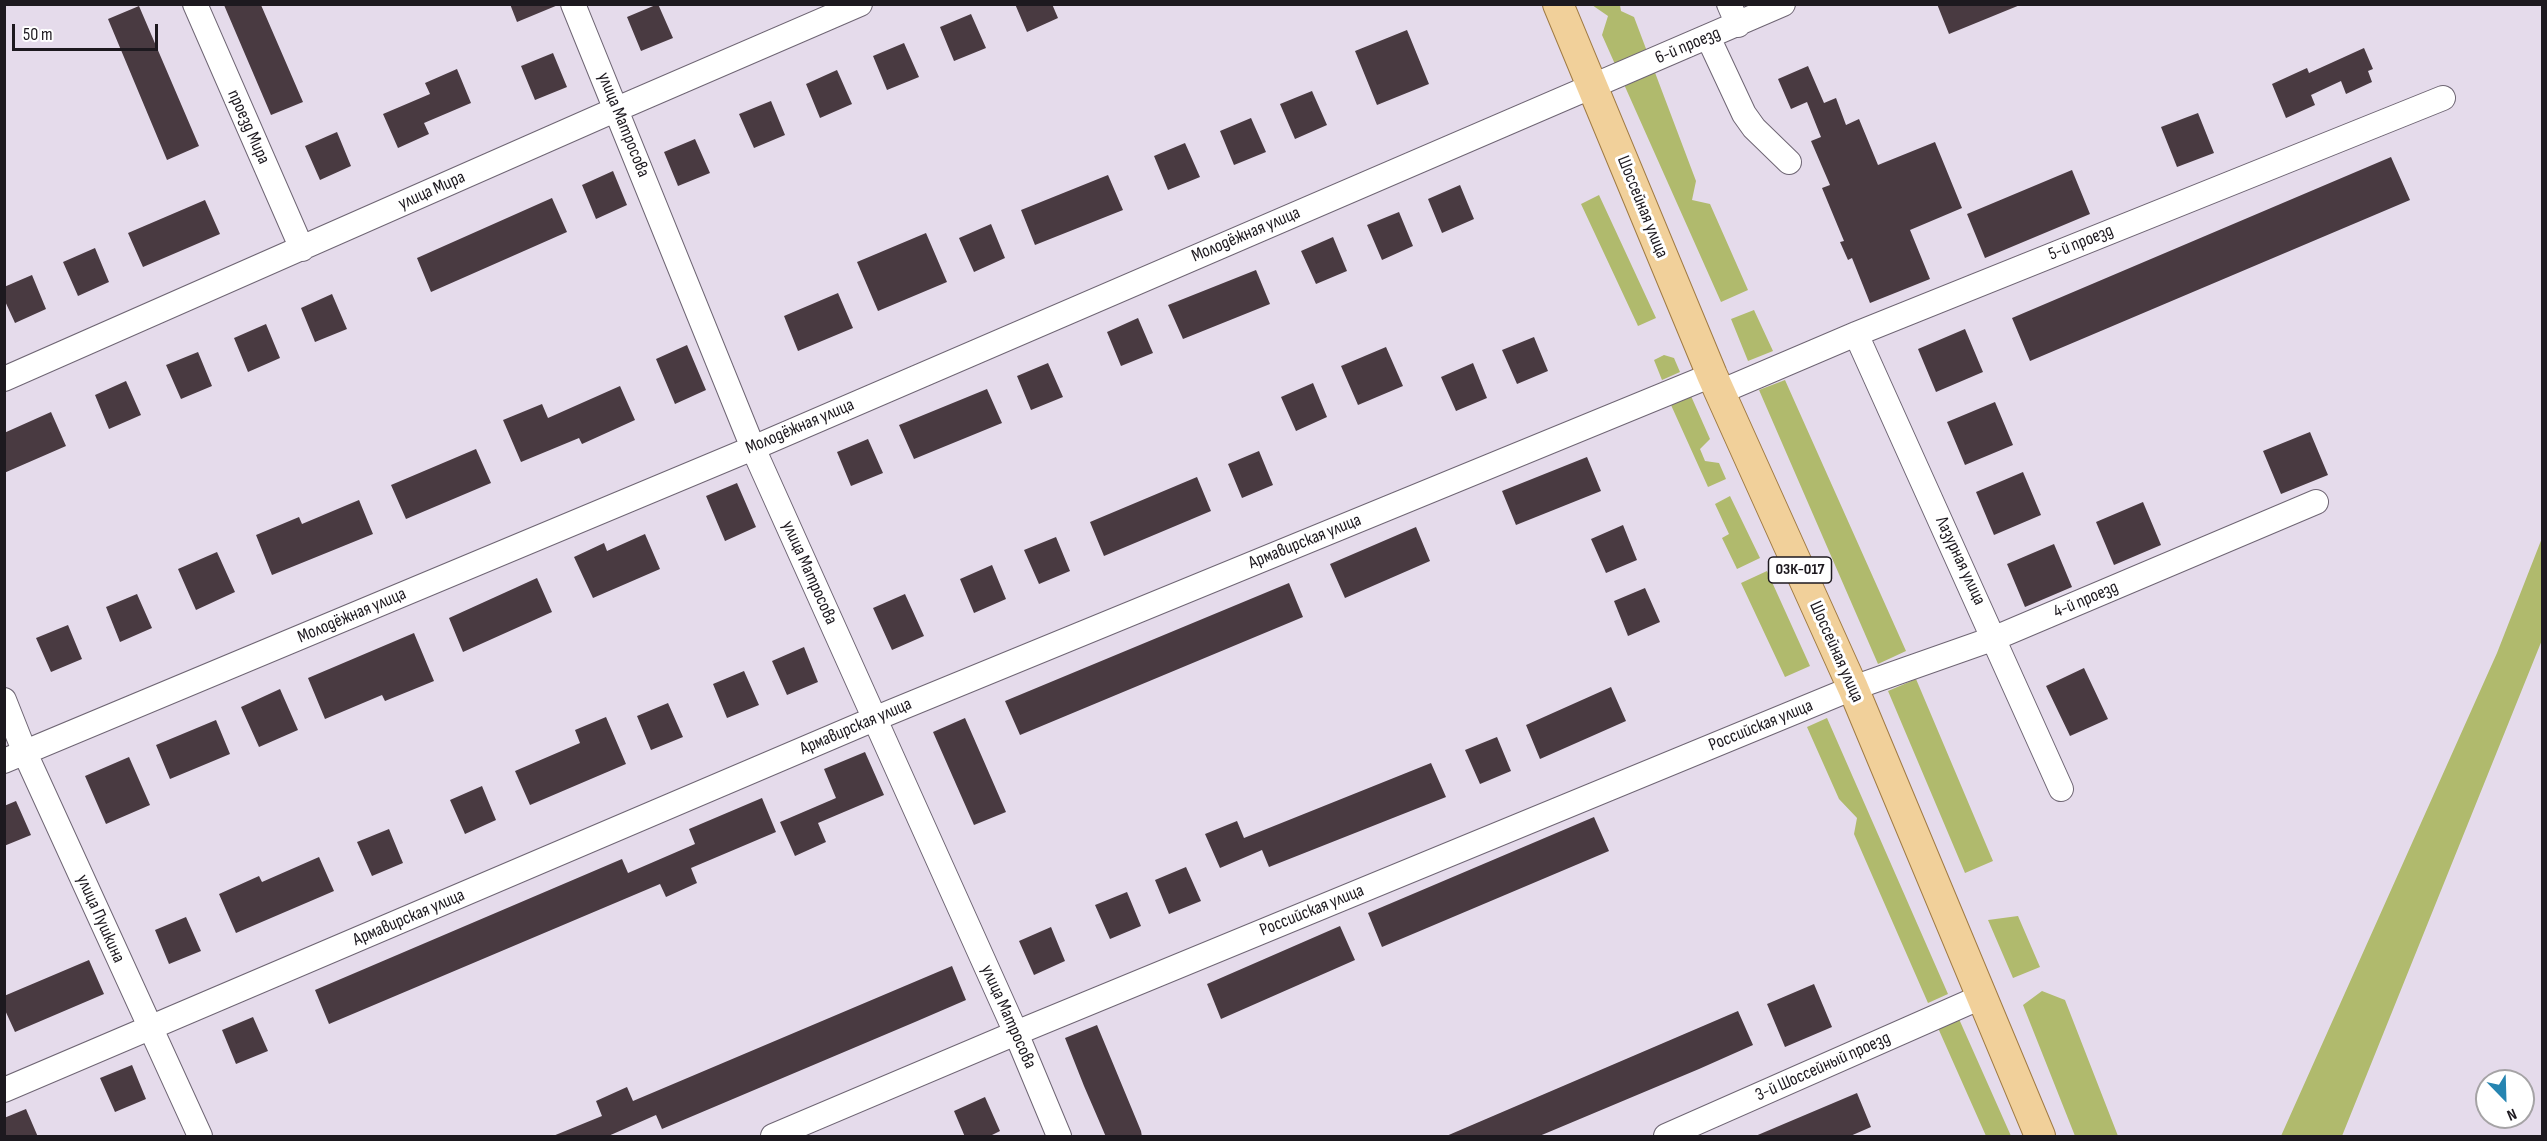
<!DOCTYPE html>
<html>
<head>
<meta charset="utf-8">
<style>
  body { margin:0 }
  #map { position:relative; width:2547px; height:1141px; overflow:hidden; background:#e5dbeb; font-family:"Sofia Sans Condensed",sans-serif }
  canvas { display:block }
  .frame { position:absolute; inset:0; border:6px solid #1d191f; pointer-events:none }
  .north { position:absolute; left:2475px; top:1069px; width:60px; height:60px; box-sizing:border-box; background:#fff; border:2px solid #a5a3a5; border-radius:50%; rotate:157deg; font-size:16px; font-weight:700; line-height:24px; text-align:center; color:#1d191f }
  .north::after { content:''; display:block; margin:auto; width:21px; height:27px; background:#2685b1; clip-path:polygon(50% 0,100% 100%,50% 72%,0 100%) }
  .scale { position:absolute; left:12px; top:24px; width:146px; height:27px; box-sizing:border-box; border:3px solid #1d191f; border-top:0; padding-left:8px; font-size:18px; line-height:21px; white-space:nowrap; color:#1d191f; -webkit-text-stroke:4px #fff; paint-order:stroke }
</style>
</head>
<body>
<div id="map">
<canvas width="2547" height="1141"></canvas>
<div class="frame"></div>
<div class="north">N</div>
<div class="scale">50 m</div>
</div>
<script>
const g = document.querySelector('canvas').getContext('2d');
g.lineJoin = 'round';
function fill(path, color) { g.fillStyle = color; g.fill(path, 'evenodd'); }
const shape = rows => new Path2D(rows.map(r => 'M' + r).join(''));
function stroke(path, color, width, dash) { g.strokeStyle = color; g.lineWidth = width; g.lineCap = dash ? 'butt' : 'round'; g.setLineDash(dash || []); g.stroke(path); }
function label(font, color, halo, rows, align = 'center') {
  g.font = font + ' "Sofia Sans Condensed",sans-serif'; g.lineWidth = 6; g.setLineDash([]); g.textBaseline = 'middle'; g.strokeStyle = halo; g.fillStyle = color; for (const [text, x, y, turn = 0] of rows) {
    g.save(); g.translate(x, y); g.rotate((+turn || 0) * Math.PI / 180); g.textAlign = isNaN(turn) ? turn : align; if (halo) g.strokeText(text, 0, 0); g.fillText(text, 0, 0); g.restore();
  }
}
fill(shape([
  [1592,5,1620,5,1621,11,1634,17,1696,181,1692,200,1710,204,1748,290,1721,302,1602,35,1608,16],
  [1599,195,1656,318,1638,326,1581,204],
  [1754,310,1773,351,1748,361,1731,319],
  [1664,355,1674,358,1680,372,1662,380,1654,360],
  [1785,380,1906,651,1878,664,1759,390],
  [1691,396,1710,439,1700,449,1705,461,1719,463,1726,479,1708,487,1671,405],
  [1730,496,1760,558,1737,569,1722,538,1729,534,1715,504],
  [2542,538,2542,640,2342,1136,2281,1136,2497,653],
  [1767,571,1810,666,1785,677,1741,583],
  [1916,679,1993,861,1965,873,1888,691],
  [1827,718,1948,994,1928,1003,1854,834,1857,818,1839,799,1807,727],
  [2018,916,2040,967,2013,978,1988,920],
  [2042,991,2065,1000,2118,1136,2075,1136,2023,1005],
  [1959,1019,2011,1136,1986,1136,1938,1028]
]), '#b0ba6d');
fill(shape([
  [510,4,558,4,558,5,517,22],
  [658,4,673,38,641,51,627,17],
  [1015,4,1052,4,1058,18,1027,32],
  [1937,4,2020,4,2020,5,1949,34],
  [224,5,261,5,303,102,271,115],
  [139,6,199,146,167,160,108,19],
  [971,14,986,48,954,61,940,27],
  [1407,30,1429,84,1377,105,1355,51],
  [904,43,919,77,887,90,873,56],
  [2364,48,2373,69,2368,71,2372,82,2346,94,2341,81,2311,95,2315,105,2286,118,2272,84,2307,68,2309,73],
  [553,53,567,87,535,100,521,66],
  [1808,66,1824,103,1836,98,1846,125,1859,119,1878,165,1935,142,1962,208,1910,230,1930,279,1870,303,1852,258,1848,260,1840,242,1844,241,1822,188,1830,185,1811,141,1821,137,1807,102,1791,109,1778,79],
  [457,69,471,103,424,123,429,134,398,148,383,114,430,94,425,83],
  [837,70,852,104,820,118,806,84],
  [1312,91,1327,125,1295,139,1280,104],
  [771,101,785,135,754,148,739,114],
  [2198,113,2214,153,2177,167,2161,127],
  [1251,118,1266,152,1234,165,1220,131],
  [337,132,351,166,320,180,305,146],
  [695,139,710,173,678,186,664,152],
  [1185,143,1200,177,1168,190,1154,156],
  [2391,157,2410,200,2030,361,2012,318],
  [2072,170,2090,214,1985,258,1967,214],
  [613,171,627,205,596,219,582,185],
  [1108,175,1123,210,1035,245,1021,210],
  [1460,185,1474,219,1442,233,1428,199],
  [552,198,567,232,431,292,417,258],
  [205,200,220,234,143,267,128,233],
  [1399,212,1413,246,1382,260,1367,225],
  [991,224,1005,258,974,272,959,238],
  [926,233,947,282,878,311,857,262],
  [1333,237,1347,271,1316,284,1301,251],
  [95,248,109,282,78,296,63,262],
  [1256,270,1270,304,1183,339,1168,305],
  [32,275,46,309,15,323,4,299,4,287],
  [838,293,853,328,798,351,784,316],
  [332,294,347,329,315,342,301,308],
  [1138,318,1153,353,1121,366,1107,332],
  [266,324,280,358,248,372,234,338],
  [1965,329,1983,372,1936,392,1918,349],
  [1534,337,1548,371,1517,384,1502,350],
  [687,345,706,390,675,404,656,359],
  [1386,347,1403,386,1358,405,1341,366],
  [198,352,212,386,181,399,166,365],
  [1048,363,1063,397,1031,410,1017,376],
  [1473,363,1487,398,1456,411,1441,377],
  [126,381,141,415,109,429,95,395],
  [1313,383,1327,417,1296,431,1281,397],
  [620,386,635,420,582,444,579,438,521,462,503,420,542,404,548,418],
  [987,389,1002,423,914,459,899,425],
  [1995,402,2013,445,1965,465,1947,422],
  [51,412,66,446,4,473,4,433],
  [2310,432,2328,475,2281,494,2263,451],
  [868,439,883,473,851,486,837,452],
  [476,449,491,483,406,519,391,485],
  [1259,451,1273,485,1242,498,1228,464],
  [1587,457,1601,491,1516,525,1502,491],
  [2023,472,2041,515,1994,535,1976,492],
  [1197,477,1211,511,1104,556,1090,522],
  [737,483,756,527,725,541,706,496],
  [359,500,373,534,272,575,256,535,299,517,302,524],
  [2143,502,2161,545,2114,565,2096,522],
  [1623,525,1637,560,1606,573,1591,539],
  [1416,527,1430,561,1345,598,1330,564],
  [645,534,660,569,593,598,574,557,604,543,607,551],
  [1056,537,1070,571,1039,584,1024,550],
  [2054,544,2072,587,2025,607,2007,564],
  [217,552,235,592,196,610,178,569],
  [992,565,1006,599,974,613,960,579],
  [537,578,552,612,463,652,449,618],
  [1289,583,1303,617,1020,735,1005,701],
  [1645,588,1660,622,1628,636,1614,601],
  [137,594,152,628,120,642,106,607],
  [905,594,924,636,892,650,873,608],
  [68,625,82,659,51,672,36,638],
  [414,633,434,681,385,701,382,695,325,719,308,678],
  [804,647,818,682,787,695,772,661],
  [2084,668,2108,719,2070,736,2046,686],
  [744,671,759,705,727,718,713,684],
  [1611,687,1626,721,1540,759,1526,725],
  [280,689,298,730,259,747,241,707],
  [668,703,683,737,651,750,637,716],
  [606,717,626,764,530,805,515,771,580,743,575,730],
  [965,718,1006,812,974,825,933,732],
  [216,720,230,754,170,779,156,745],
  [1497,737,1511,771,1480,784,1465,750],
  [865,752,884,795,818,823,826,842,795,856,780,822,836,798,824,769],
  [129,757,150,805,106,824,85,776],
  [1431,763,1446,797,1269,867,1262,850,1220,868,1205,834,1237,821,1244,838],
  [482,786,496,820,465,834,450,800],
  [762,798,776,832,691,868,697,883,666,897,660,884,329,1024,315,990,622,859,628,873,695,844,689,829],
  [16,801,31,835,4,846,4,806],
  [1594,817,1609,851,1382,947,1368,913],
  [389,829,403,863,372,876,357,842],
  [319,857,334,891,236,933,219,894,259,876,262,882],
  [1186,867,1201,901,1169,914,1155,880],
  [1127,892,1141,926,1110,939,1095,905],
  [186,917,201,951,169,964,155,930],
  [1340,926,1355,960,1221,1019,1207,984],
  [1051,927,1065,961,1034,975,1019,941],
  [89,960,104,994,15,1032,4,1008,4,996],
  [952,966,966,1000,915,1022,662,1129,656,1115,606,1137,553,1136,602,1116,596,1101,627,1087,633,1101],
  [1814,984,1832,1027,1785,1047,1767,1004],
  [1738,1011,1753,1045,1699,1069,1537,1137,1444,1137],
  [253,1017,268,1051,236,1064,222,1030],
  [1097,1025,1141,1131,1142,1137,1106,1137,1084,1086,1065,1038],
  [132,1065,146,1099,115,1112,100,1078],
  [1857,1093,1871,1127,1848,1137,1753,1137],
  [985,1097,1000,1131,988,1137,965,1137,954,1111],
  [26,1109,38,1137,4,1137,4,1118]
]), '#493a41');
const minor = shape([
  [195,4,302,249],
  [573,4,753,448,1016,1033,1059,1136],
  [1729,4,1738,25],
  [1708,37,1744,114,1754,128,1789,162],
  [1856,334,2061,789],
  [4,379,617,109,860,4],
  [1720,392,1856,334,2443,98],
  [4,700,25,753,200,1136],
  [4,761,753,448,1783,4],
  [4,1090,874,719,1712,375],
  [773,1136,1016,1033,1853,688,1995,638,2316,502],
  [1666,1136,1981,997]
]);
const major = shape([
  [1558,4,1712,375,1853,688,2040,1136]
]);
stroke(minor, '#6e6573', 26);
stroke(major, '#a07b43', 32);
stroke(minor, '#fff', 24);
stroke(major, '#f1d09a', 30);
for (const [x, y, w] of [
  [1800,570,63]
]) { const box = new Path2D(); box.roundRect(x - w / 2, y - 13, w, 26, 4.5); g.fillStyle = '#fff'; g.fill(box); stroke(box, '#1d191f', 1.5); }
label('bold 16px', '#1d191f', null, [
  ["03К-017",1800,570]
]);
label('18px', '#1d191f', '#fff', [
  ["6-й проезд",1688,46,-23],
  ["улица Матросова",623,125,68],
  ["проезд Мира",248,127,66],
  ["улица Мира",432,191,-24],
  ["Шоссейная улица",1642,207,68],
  ["Молодёжная улица",1246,235,-23],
  ["5-й проезд",2081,243,-22],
  ["Молодёжная улица",800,427,-23],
  ["Армавирская улица",1305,542,-22],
  ["Лазурная улица",1960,561,65],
  ["улица Матросова",809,573,66],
  ["4-й проезд",2086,600,-23],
  ["Молодёжная улица",352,616,-23],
  ["Шоссейная улица",1836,652,66],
  ["Российская улица",1761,726,-22],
  ["Армавирская улица",856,727,-23],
  ["Российская улица",1312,911,-22],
  ["Армавирская улица",409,918,-23],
  ["улица Пушкина",100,919,66],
  ["улица Матросова",1008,1017,66],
  ["3-й Шоссейный проезд",1823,1067,-24]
]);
</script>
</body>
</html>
